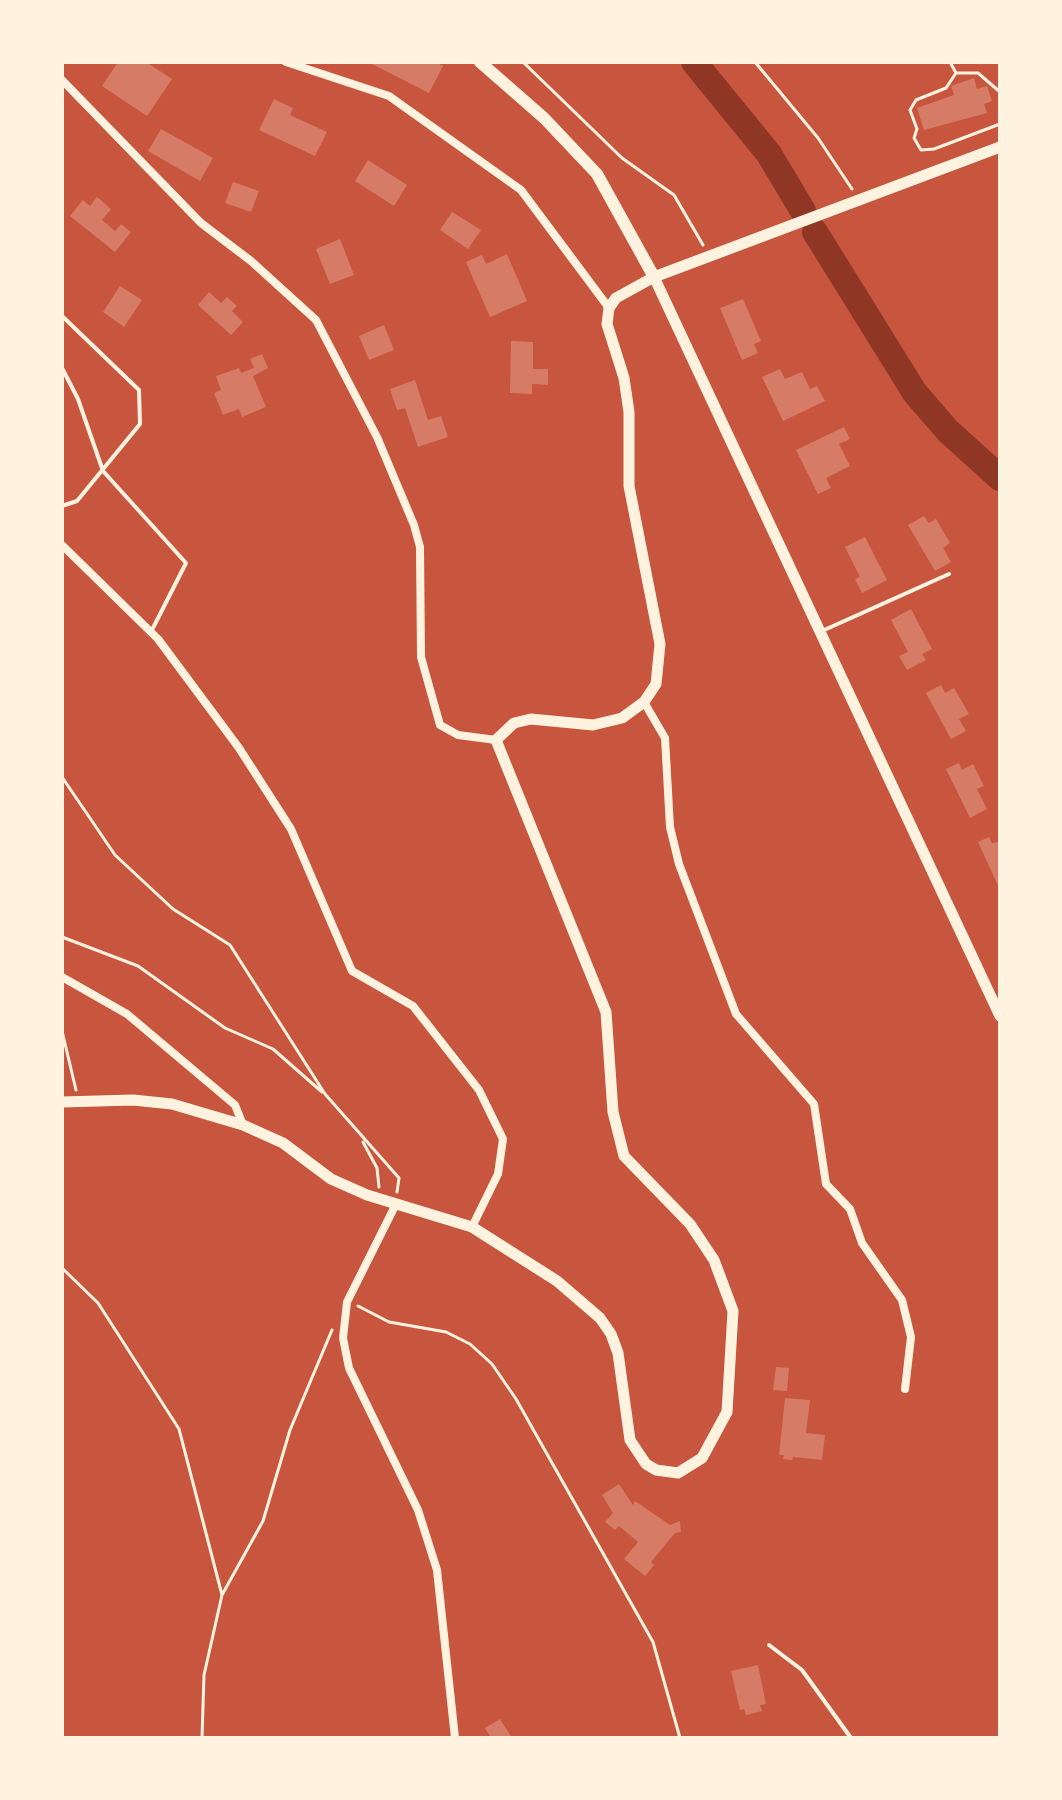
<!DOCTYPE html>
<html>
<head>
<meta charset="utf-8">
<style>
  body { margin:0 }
  #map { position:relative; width:1062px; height:1800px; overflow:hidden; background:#c8553d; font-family:Helvetica,sans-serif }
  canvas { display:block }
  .frame { position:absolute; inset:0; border:64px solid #fff3e0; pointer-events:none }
</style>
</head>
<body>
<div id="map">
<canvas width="1062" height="1800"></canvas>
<div class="frame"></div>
</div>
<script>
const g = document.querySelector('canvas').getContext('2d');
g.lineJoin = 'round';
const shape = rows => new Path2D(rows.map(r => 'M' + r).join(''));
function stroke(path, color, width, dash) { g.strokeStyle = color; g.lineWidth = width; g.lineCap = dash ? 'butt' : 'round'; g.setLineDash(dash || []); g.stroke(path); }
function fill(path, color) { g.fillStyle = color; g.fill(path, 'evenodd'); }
stroke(shape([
  [694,62,769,154,803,211],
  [815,232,915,393,948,431,1000,478]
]), '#8f3625', 26);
fill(shape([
  [118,62,146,62,172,79,147,116,102,86],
  [368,62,435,62,443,66,429,93],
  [974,78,977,89,987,86,992,101,984,104,987,113,924,130,917,108,954,95,951,86],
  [274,99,293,108,290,115,327,132,315,156,259,130],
  [161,129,213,158,200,181,148,151],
  [368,160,407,185,394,206,355,181],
  [233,182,259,191,251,212,225,203],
  [97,197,111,209,102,220,115,231,121,224,131,232,115,252,70,216,83,200,90,206],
  [452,212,481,230,468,249,440,230],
  [340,239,354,275,330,284,316,249],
  [507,254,527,301,490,317,466,262,482,255,486,264],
  [120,286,142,300,124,327,103,312],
  [209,292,221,303,227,297,237,306,232,311,243,322,231,335,198,305],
  [743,299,761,341,754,344,758,353,742,360,720,308],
  [384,325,394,350,369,360,359,336],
  [511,341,533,342,533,369,548,369,548,385,532,384,532,394,510,393],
  [262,354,268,368,253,376,266,407,242,417,239,409,223,415,214,393,221,390,216,376,239,368,241,373,254,368,250,359],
  [780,369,785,379,802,372,810,389,817,386,825,401,783,421,762,377],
  [415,380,428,420,441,416,448,437,418,447,405,408,397,410,390,389],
  [844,427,850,439,839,444,850,466,826,478,831,488,818,494,796,450],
  [924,516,929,523,936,519,950,543,943,548,951,562,935,571,908,525],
  [865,537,887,580,862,593,855,579,860,577,845,547],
  [911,609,932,649,922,654,926,660,907,670,899,656,908,652,891,620],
  [941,685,945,693,954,688,969,714,959,719,966,731,951,739,926,693],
  [959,763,962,770,973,764,984,786,977,789,987,809,970,818,946,769],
  [989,837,992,843,1000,842,1000,890,978,842],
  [776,1367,789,1368,787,1391,773,1390],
  [785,1398,810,1400,806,1433,825,1435,822,1460,793,1457,792,1460,783,1459,784,1455,779,1455],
  [619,1484,633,1505,635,1501,670,1525,680,1521,681,1532,675,1533,651,1562,654,1565,645,1576,624,1559,638,1542,619,1526,615,1530,605,1522,613,1513,602,1495],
  [758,1665,766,1704,760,1705,762,1711,746,1715,744,1709,740,1710,731,1671],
  [500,1719,512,1738,491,1738,485,1728]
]), '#d67c66');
stroke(shape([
  [523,62,622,158,674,195,703,245],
  [755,62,818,138,852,189],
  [950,62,956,73,978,73,1000,92],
  [956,73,946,88,916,100,910,110,917,129,914,138,921,150,934,149,1000,124],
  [62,777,115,855,173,909,230,945,325,1094,399,1178,397,1192],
  [62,937,138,966,225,1028,273,1049,322,1092],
  [62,1031,76,1090],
  [363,1142,377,1168,379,1187],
  [62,1268,98,1303,179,1429,222,1595],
  [358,1306,389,1322,446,1332,470,1344,492,1364,516,1399,653,1642,680,1738],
  [62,1713,62,1716],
  [202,1738,204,1675,222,1595,263,1521,290,1430,332,1330]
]), '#fff3e0', 3);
stroke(shape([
  [62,316,139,390,140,424,77,501,62,506],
  [62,368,78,399,103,471,186,563,152,630],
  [822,631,949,574],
  [769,1645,802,1670,851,1738]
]), '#fff3e0', 4);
stroke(shape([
  [286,62,389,96,521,190,609,308],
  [62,80,201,223,251,261,316,320,377,437,414,525,420,547,421,657,440,725,458,735,496,740],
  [62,545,158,639,239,748,291,829,352,971,413,1006,479,1090,503,1139,498,1174,472,1227],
  [644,702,665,738,670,827,679,864,736,1014,814,1104,826,1184,850,1209,862,1243,902,1300,911,1337,905,1389],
  [62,977,127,1014,235,1105,243,1125],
  [396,1204,347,1302,343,1338,349,1368,418,1510,437,1570,455,1738]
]), '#fff3e0', 8);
stroke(shape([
  [654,277,1000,1016],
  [62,1102,133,1100,172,1104,243,1125,283,1143,331,1179,367,1195,472,1227,557,1281,600,1318,611,1334,618,1353,630,1440,646,1464,656,1470,678,1473,702,1458,727,1412,733,1311,714,1260,690,1224,624,1156,613,1112,606,1012,496,740,514,723,531,719,593,725,622,718,644,702,656,684,660,644,629,486,629,412,624,378,607,324,609,308,616,298,654,277,1000,147]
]), '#fff3e0', 11);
stroke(shape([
  [480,62,544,118,597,174,654,277]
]), '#fff3e0', 12);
</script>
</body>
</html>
